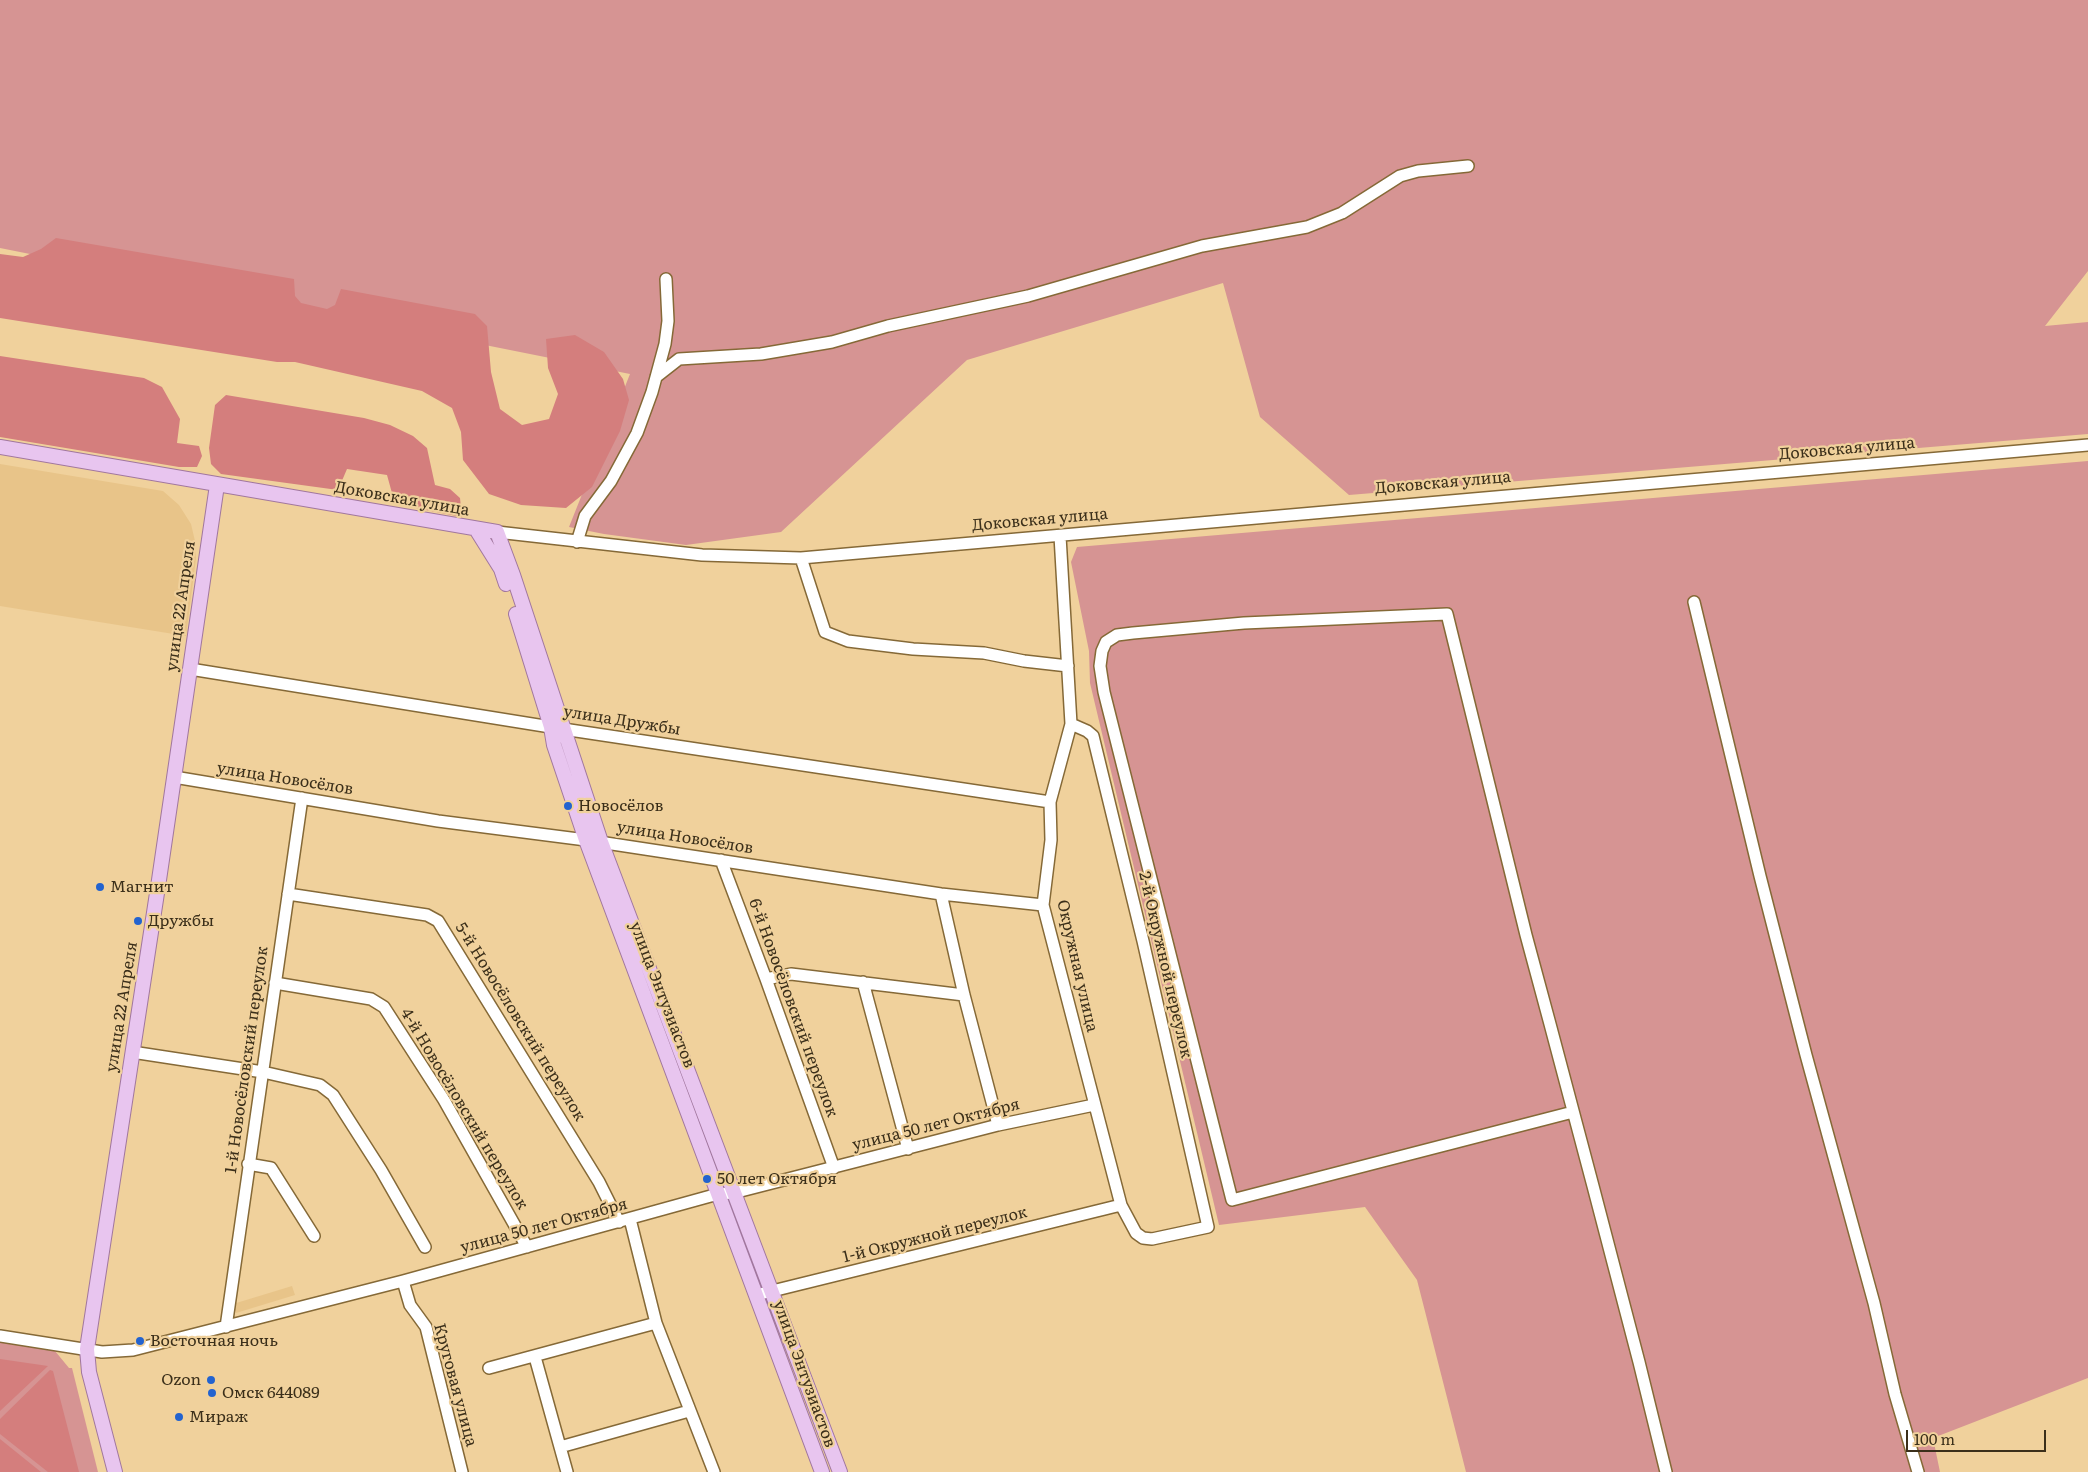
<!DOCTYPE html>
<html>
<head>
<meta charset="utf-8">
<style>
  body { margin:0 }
  #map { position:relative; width:2088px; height:1472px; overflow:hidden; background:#f0d19c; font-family:Literata,serif }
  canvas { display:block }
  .scale { position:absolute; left:1906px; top:1430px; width:140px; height:22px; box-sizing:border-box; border:2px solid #3b2f1a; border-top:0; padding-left:6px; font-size:15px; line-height:18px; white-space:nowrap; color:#3b2f1a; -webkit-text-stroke:4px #f0d19c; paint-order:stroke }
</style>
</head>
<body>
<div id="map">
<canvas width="2088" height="1472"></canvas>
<div class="scale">100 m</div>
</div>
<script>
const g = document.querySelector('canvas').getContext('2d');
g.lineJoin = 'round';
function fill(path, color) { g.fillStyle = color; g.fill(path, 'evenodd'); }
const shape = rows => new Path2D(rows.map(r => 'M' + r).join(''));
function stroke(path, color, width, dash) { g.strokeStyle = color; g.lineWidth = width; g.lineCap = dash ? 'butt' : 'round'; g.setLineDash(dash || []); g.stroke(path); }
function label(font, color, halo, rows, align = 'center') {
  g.font = font + ' Literata,serif'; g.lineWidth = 4.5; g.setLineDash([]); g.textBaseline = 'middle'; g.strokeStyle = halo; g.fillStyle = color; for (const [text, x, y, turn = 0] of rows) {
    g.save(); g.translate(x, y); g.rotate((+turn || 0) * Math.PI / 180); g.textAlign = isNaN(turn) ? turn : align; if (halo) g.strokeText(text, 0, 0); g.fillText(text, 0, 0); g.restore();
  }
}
fill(shape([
  [0,464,163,491,179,505,191,524,195,541,196,559,186,636,0,606],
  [292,1286,295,1295,236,1313,233,1304]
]), '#e8c489');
fill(shape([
  [0,0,2088,0,2088,271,2045,326,2088,322,2088,434,1349,495,1260,417,1223,283,967,360,781,532,686,545,604,534,569,527,630,374,0,248],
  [2088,461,2088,1378,1933,1438,1940,1472,1466,1472,1417,1280,1365,1207,1219,1225,1090,683,1089,651,1071,562,1077,547],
  [0,1342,55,1351,69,1368,72,1368,98,1472,0,1472]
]), '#d69493');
fill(shape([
  [56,238,294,279,295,296,301,303,327,309,335,305,341,289,475,314,487,326,491,372,500,409,522,425,549,419,558,394,548,368,546,339,575,335,604,352,623,379,629,400,620,431,592,487,566,508,521,505,489,494,463,460,461,432,452,408,422,391,295,362,277,362,0,318,0,254,23,257,41,249],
  [0,356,144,378,162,387,180,419,177,443,199,446,202,456,197,467,179,467,0,437],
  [226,395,364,418,390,425,413,436,427,448,435,485,450,489,460,498,462,517,395,504,387,475,347,469,338,490,221,474,211,464,209,448,215,405],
  [0,1359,48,1366,0,1411],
  [50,1370,53,1371,79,1472,48,1472,0,1434,0,1419],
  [0,1439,41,1472,0,1472]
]), '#d47e7d');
const minor = shape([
  [656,377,679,359,761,354,832,342,888,326,1028,296,1202,246,1307,227,1342,213,1400,176,1418,171,1468,166],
  [497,532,702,555,801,558,2088,445],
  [1060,536,1071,724,1050,802,1051,840,1043,905,1121,1205,1136,1233,1143,1238,1152,1239,1208,1227,1143,941,1093,736,1087,731,1071,724],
  [577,542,585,516,611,481,637,433,652,392,665,344,668,321,666,279],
  [801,558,825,632,848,641,913,649,984,653,1024,661,1068,666],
  [1694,602,1760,876,1806,1055,1874,1303,1895,1394,1918,1472],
  [190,669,563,729,1050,802],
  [174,777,438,821,586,840,941,894,1043,905],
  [721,860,766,979,834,1168],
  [288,894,427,915,438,921,599,1182,619,1222],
  [941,894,964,995,998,1125],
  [766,979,791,974,964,995],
  [863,982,908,1149],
  [275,983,371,999,384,1007,444,1100,527,1247],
  [132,1052,263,1072,320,1085,333,1095,381,1170,425,1247],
  [1573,1112,1232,1200,1104,692,1100,666,1102,651,1106,642,1117,635,1133,633,1244,623,1447,614,1526,935,1550,1024,1593,1186,1639,1362,1666,1472],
  [248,1164,271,1168,314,1236],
  [630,1219,656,1323,714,1472],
  [403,1281,410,1305,426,1327,462,1472],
  [756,1295,1121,1205],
  [226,1327,302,798],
  [0,1336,102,1352,133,1350,403,1281,718,1194,733,1193,998,1125,1094,1105],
  [535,1357,567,1472],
  [489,1368,656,1323],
  [560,1447,689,1411]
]);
const major = shape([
  [0,447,497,532,513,575,601,842,840,1472],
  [476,529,501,569,506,584],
  [516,614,551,727,554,745,586,840,822,1472],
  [115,1472,89,1372,87,1349,159,880,217,485]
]);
stroke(minor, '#856937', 14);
stroke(major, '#a1779e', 16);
stroke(minor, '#fff', 11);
stroke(major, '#e8c5ef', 14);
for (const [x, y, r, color] of [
  [568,806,5,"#2363cf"],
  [100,887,5,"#2363cf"],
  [138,921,5,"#2363cf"],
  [707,1179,5,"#2363cf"],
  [140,1341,5,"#2363cf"],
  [211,1380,5,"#2363cf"],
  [212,1393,5,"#2363cf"],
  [179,1417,5,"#2363cf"]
]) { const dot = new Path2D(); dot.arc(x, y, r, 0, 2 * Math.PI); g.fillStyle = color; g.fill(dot); stroke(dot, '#f0d19c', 2); }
label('16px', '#3b2f1a', '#f0d19c', [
  ["Доковская улица",1847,449,-5],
  ["Доковская улица",1443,483,-5],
  ["Доковская улица",402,499,10],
  ["Доковская улица",1040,520,-5],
  ["улица 22 Апреля",181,606,-82],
  ["улица Дружбы",622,721,9],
  ["улица Новосёлов",285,779,9],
  ["улица Новосёлов",685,838,9],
  ["2-й Окружной переулок",1165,965,77],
  ["Окружная улица",1077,966,77],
  ["улица Энтузиастов",662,995,69],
  ["улица 22 Апреля",122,1007,-81],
  ["6-й Новосёловский переулок",793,1008,70],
  ["5-й Новосёловский переулок",520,1022,58],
  ["1-й Новосёловский переулок",247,1060,-82],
  ["4-й Новосёловский переулок",464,1109,59],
  ["улица 50 лет Октября",936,1125,-14],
  ["улица 50 лет Октября",544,1226,-15],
  ["1-й Окружной переулок",935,1235,-14],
  ["улица Энтузиастов",804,1374,70],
  ["Круговая улица",455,1385,75]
]);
label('16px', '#3b2f1a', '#f0d19c', [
  ["Новосёлов",578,806],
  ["Магнит",110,887],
  ["Дружбы",148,921],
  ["50 лет Октября",717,1179],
  ["Восточная ночь",150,1341],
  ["Ozon",201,1380,"right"],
  ["Омск 644089",222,1393],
  ["Мираж",189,1417]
], 'left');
</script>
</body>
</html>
